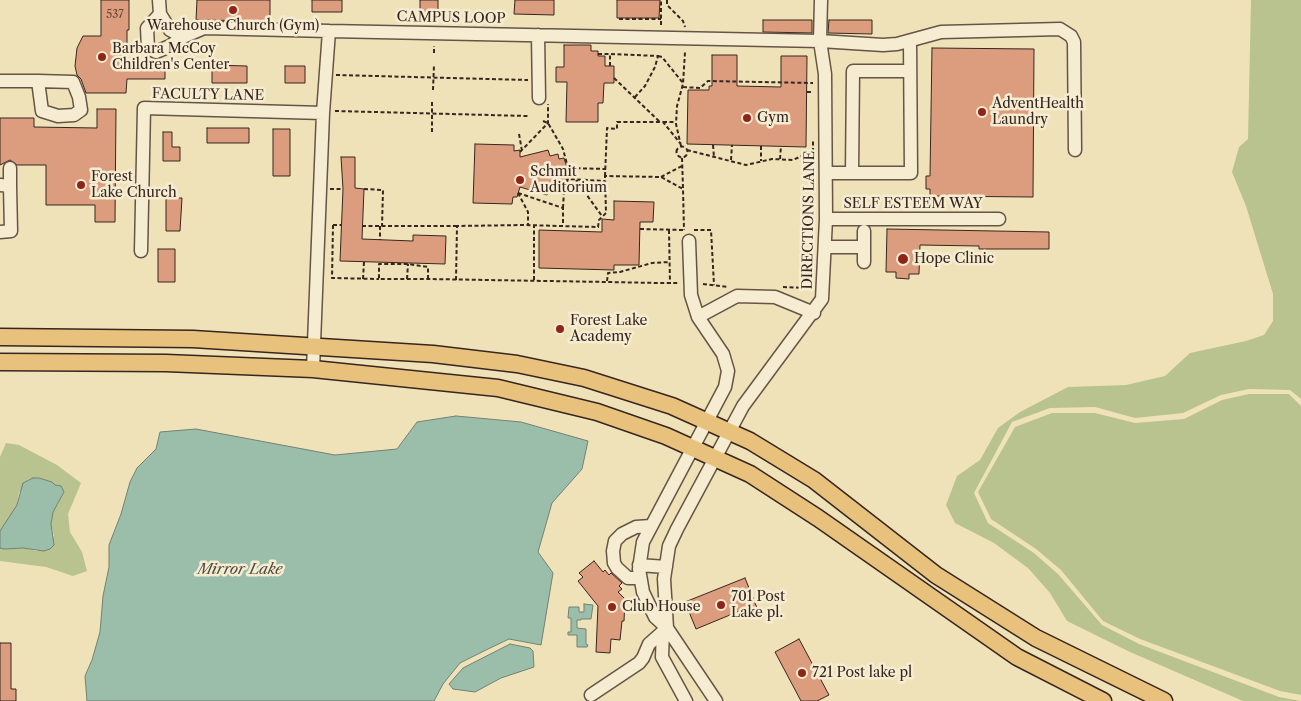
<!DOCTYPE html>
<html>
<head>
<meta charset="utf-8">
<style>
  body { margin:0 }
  canvas { display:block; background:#f0e2b8 }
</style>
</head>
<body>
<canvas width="1301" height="701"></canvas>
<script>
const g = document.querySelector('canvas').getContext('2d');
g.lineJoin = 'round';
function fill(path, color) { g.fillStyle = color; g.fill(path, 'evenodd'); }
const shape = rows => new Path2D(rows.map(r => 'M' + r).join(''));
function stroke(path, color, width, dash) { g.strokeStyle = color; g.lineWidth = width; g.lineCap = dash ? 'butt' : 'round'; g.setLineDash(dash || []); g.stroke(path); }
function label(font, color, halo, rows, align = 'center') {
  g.font = font + ' "Libre Caslon Text",serif'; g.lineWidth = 5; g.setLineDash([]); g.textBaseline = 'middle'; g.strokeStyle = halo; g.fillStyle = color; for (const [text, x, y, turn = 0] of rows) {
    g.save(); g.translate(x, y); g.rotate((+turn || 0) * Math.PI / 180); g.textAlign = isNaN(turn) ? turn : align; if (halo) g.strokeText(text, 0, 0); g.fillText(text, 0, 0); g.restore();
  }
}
fill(shape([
  [1251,0,1301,0,1301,399,1290,390,1249,389,1221,395,1183,413,1135,418,1095,407,1050,408,1012,422,974,493,988,523,1034,553,1058,574,1102,625,1139,644,1279,697,1301,701,1243,701,1130,652,1067,621,1050,593,1028,568,994,543,955,523,946,505,957,476,980,460,998,428,1020,412,1068,387,1126,385,1165,376,1190,353,1246,341,1264,335,1273,321,1273,294,1246,206,1232,172,1239,147,1248,139],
  [1249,394,1289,394,1301,406,1301,695,1280,691,1140,639,1103,621,1061,570,1036,549,991,519,978,492,1015,427,1052,413,1095,413,1135,423,1184,419,1222,400],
  [6,443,19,445,57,465,81,483,68,514,70,532,82,552,87,571,73,576,46,567,0,561,0,548,4,549,23,548,37,551,54,536,51,524,53,512,64,492,55,485,39,478,28,480,19,493,17,505,12,515,0,531,0,457]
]), '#b8c390');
const water = shape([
  [456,416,521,422,588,441,582,469,552,503,538,552,553,573,541,645,509,639,486,650,460,663,443,684,434,701,87,701,85,676,92,660,100,632,103,596,109,567,109,545,121,514,130,482,137,468,156,449,160,432,196,429,335,455,397,449,417,422,456,416],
  [33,478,39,478,52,482,55,485,61,486,64,492,53,512,51,524,54,545,50,549,44,551,23,548,4,549,0,548,0,531,17,505,23,483,33,478],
  [584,604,593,605,591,619,581,619,581,620,577,620,577,628,586,629,586,644,588,645,587,647,577,647,577,635,568,635,568,632,571,632,571,618,568,618,569,607,579,607,579,612,584,612,584,604],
  [510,644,530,648,533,651,534,667,501,678,475,692,453,689,449,684,463,668,510,644]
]);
fill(water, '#9bbeab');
stroke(water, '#738173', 1);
const building = shape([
  [101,0,129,0,129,30,127,30,127,66,165,66,165,79,127,79,126,93,86,93,81,79,77,75,75,66,77,48,83,36,101,36,101,0],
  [197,0,270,0,270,21,196,20,197,0],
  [312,0,342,0,342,12,312,12,312,0],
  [420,0,438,0,438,15,420,15,420,0],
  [515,0,554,0,554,15,514,14,515,0],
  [617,0,660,0,659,18,617,18,617,0],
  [763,20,812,20,812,33,763,32,763,20],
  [829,20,872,20,872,34,828,33,829,20],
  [564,45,591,45,591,51,598,51,598,56,605,56,605,66,614,66,614,83,604,83,603,103,598,103,598,122,566,122,567,82,556,82,556,67,564,67,564,45],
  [932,48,1034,49,1033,197,930,196,930,189,926,189,926,176,930,176,932,48],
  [712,55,737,55,737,86,781,87,781,56,807,56,806,147,687,144,688,90,709,90,709,86,712,86,712,55],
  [212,65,247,66,247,83,212,83,212,65],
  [285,66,305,66,305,83,285,83,285,66],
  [97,109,116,109,115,222,95,222,95,205,46,205,46,165,17,165,10,160,0,165,0,118,34,118,34,127,97,128,97,109],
  [207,128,249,128,249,143,207,143,207,128],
  [273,129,290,129,290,176,273,176,273,129],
  [163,132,172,132,172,147,180,147,180,161,163,161,163,132],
  [475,144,514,145,514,151,520,150,520,157,548,150,550,156,558,154,559,159,564,158,569,174,563,188,558,187,557,191,549,188,547,195,520,187,517,197,513,197,512,204,473,203,475,144],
  [341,157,355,157,355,188,364,189,362,239,413,241,413,235,446,236,445,264,340,261,343,189,341,157],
  [166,198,182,198,180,231,166,231,166,198],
  [614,201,654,202,653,222,640,222,639,265,614,265,614,270,539,268,539,230,602,232,602,219,614,220,614,201],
  [887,229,1049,232,1049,249,979,249,979,246,920,245,919,274,909,274,909,279,896,278,896,272,886,272,887,229],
  [158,249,175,249,175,282,158,282,158,249],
  [594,561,603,572,605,570,609,575,611,573,622,583,619,586,622,589,618,592,625,599,624,621,622,621,620,640,611,639,610,653,596,652,598,606,578,581,583,577,579,573,594,561],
  [745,578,757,608,743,614,742,610,696,629,685,602,745,578],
  [799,639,829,695,817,701,801,701,775,652,799,639],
  [0,643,11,643,11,689,16,689,16,701,0,701,0,643]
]);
fill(building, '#dc9c7e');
stroke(building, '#372620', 1);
const minor = shape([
  [159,0,160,14,170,30,183,37],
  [160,14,147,28,148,48,156,52,170,46,183,37,204,28,329,31],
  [538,35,539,98],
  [0,81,38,81,73,82,79,97,81,110,74,115,58,116,42,111,38,81],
  [826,173,911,173,910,41],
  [852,173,853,71,910,71],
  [0,185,10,186,10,168],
  [826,219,999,219],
  [0,232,11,231,10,186],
  [689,241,691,295,698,317,723,354,728,371,725,387,643,542,639,569,643,592,655,617,667,628,716,701],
  [825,247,864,247,864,231],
  [864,247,864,262],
  [141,251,144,108,323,113],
  [698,317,737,296,775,297,814,313],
  [313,369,323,113,329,31,820,41,883,45,897,44,941,32,1060,29,1071,36,1074,42,1075,150],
  [639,565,666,567],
  [640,578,628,578,617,568,614,563,613,551,615,541,622,534,636,527,651,526],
  [667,628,664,579,669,546,677,529,743,406,822,299,826,219,825,74,820,41,821,0],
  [663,631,662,657,686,701],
  [591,695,639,663,643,658,649,644,667,628]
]);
const major = shape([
  [0,337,193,339,433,354,517,364,584,378,672,406,750,441,814,480,936,575,1036,638,1164,701],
  [0,362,166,363,313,369,498,388,597,412,666,436,750,474,818,518,1017,657,1103,701]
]);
stroke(minor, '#655546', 15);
stroke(major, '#372620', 19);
stroke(shape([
  [667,0,667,5,683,21,685,27],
  [619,19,661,19],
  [661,25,661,0],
  [434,53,434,46],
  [598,54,610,54],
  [658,56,662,57,683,83],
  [610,66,610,54,658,56,655,67,645,86,635,97],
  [336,75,528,80],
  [614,78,660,122],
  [683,87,700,88,708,81,813,83],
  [433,90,434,65],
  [807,92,813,92],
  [335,111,528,116],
  [543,121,548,123,563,149,568,168],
  [663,122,675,122],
  [432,132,432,100],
  [519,134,522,151],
  [713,145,714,157],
  [681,146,676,124,677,106,683,84,685,52],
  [761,146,761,161],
  '676.5 152a5.5 5.5 0 1 1 11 0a5.5 5.5 0 1 1-11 0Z',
  [687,150,746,165,772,159,793,160,808,153,813,152],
  [520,152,548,123,548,104],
  [813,152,813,140],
  [682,158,683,188],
  [780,159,781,146],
  [731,160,732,145],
  [605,176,607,128,617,129,617,122,663,122,680,143],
  [661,177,682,166],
  [568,179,568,168,606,169],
  [576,180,602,216],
  [330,189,343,189],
  [364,189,383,190,382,226],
  [518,193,563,208,563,225],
  [518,193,528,212,528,225],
  [563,208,564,191,568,179,605,181],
  [333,225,332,278,379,279],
  [333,225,341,225],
  [362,226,457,226],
  [380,226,380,240],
  [640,229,684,230],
  [669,230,670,284],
  [694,230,711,230,714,285],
  [363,279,364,262],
  [407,279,408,264],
  [428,279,428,267,408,264,379,264,379,279,428,279,607,282,659,283,679,283],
  [456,280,457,226,523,225,598,227,599,220,606,213,605,176,661,177,683,189,684,230],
  [534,280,534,225],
  [607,281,608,273,620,272,652,263,670,262],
  [703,284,728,287],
  [783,287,810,288]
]), '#372620', 2, [4, 2.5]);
stroke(minor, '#f5ecd1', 12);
stroke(major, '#e8c17c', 16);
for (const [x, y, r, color] of [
  [233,10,5,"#8f2418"],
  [102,57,5,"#8f2418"],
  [982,112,5,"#8f2418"],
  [747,118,5,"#8f2418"],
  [520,180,5,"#8f2418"],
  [81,185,5,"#8f2418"],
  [903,259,6,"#8f2418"],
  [560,329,5,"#8f2418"],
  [721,605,5,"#8f2418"],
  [612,607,5,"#8f2418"],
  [802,673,5,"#8f2418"]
]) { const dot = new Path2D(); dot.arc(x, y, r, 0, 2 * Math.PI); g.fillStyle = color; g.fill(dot); stroke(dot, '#f5ecd1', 2); }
label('11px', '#604438', null, [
  ["537",115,15]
]);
label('14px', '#372620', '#f5ecd1', [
  ["CAMPUS LOOP",451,18,1],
  ["FACULTY LANE",208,95,1],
  ["SELF ESTEEM WAY",913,204],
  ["DIRECTIONS LANE",809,220,-89]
]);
label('14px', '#372620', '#f5ecd1', [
  ["Warehouse Church (Gym)",233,26,"center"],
  ["Barbara McCoy",112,49],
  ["Children's Center",112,65],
  ["AdventHealth",992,104],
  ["Laundry",992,120],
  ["Gym",757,118],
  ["Schmit",530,172],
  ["Auditorium",530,188],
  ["Forest",91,177],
  ["Lake Church",91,193],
  ["Hope Clinic",914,259],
  ["Forest Lake",570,321],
  ["Academy",570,337],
  ["701 Post",731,597],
  ["Lake pl.",731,613],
  ["Club House",622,607],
  ["721 Post lake pl",812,673]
], 'left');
label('italic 15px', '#504c43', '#f5ecd1', [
  ["Mirror Lake",240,570]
]);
</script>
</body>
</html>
